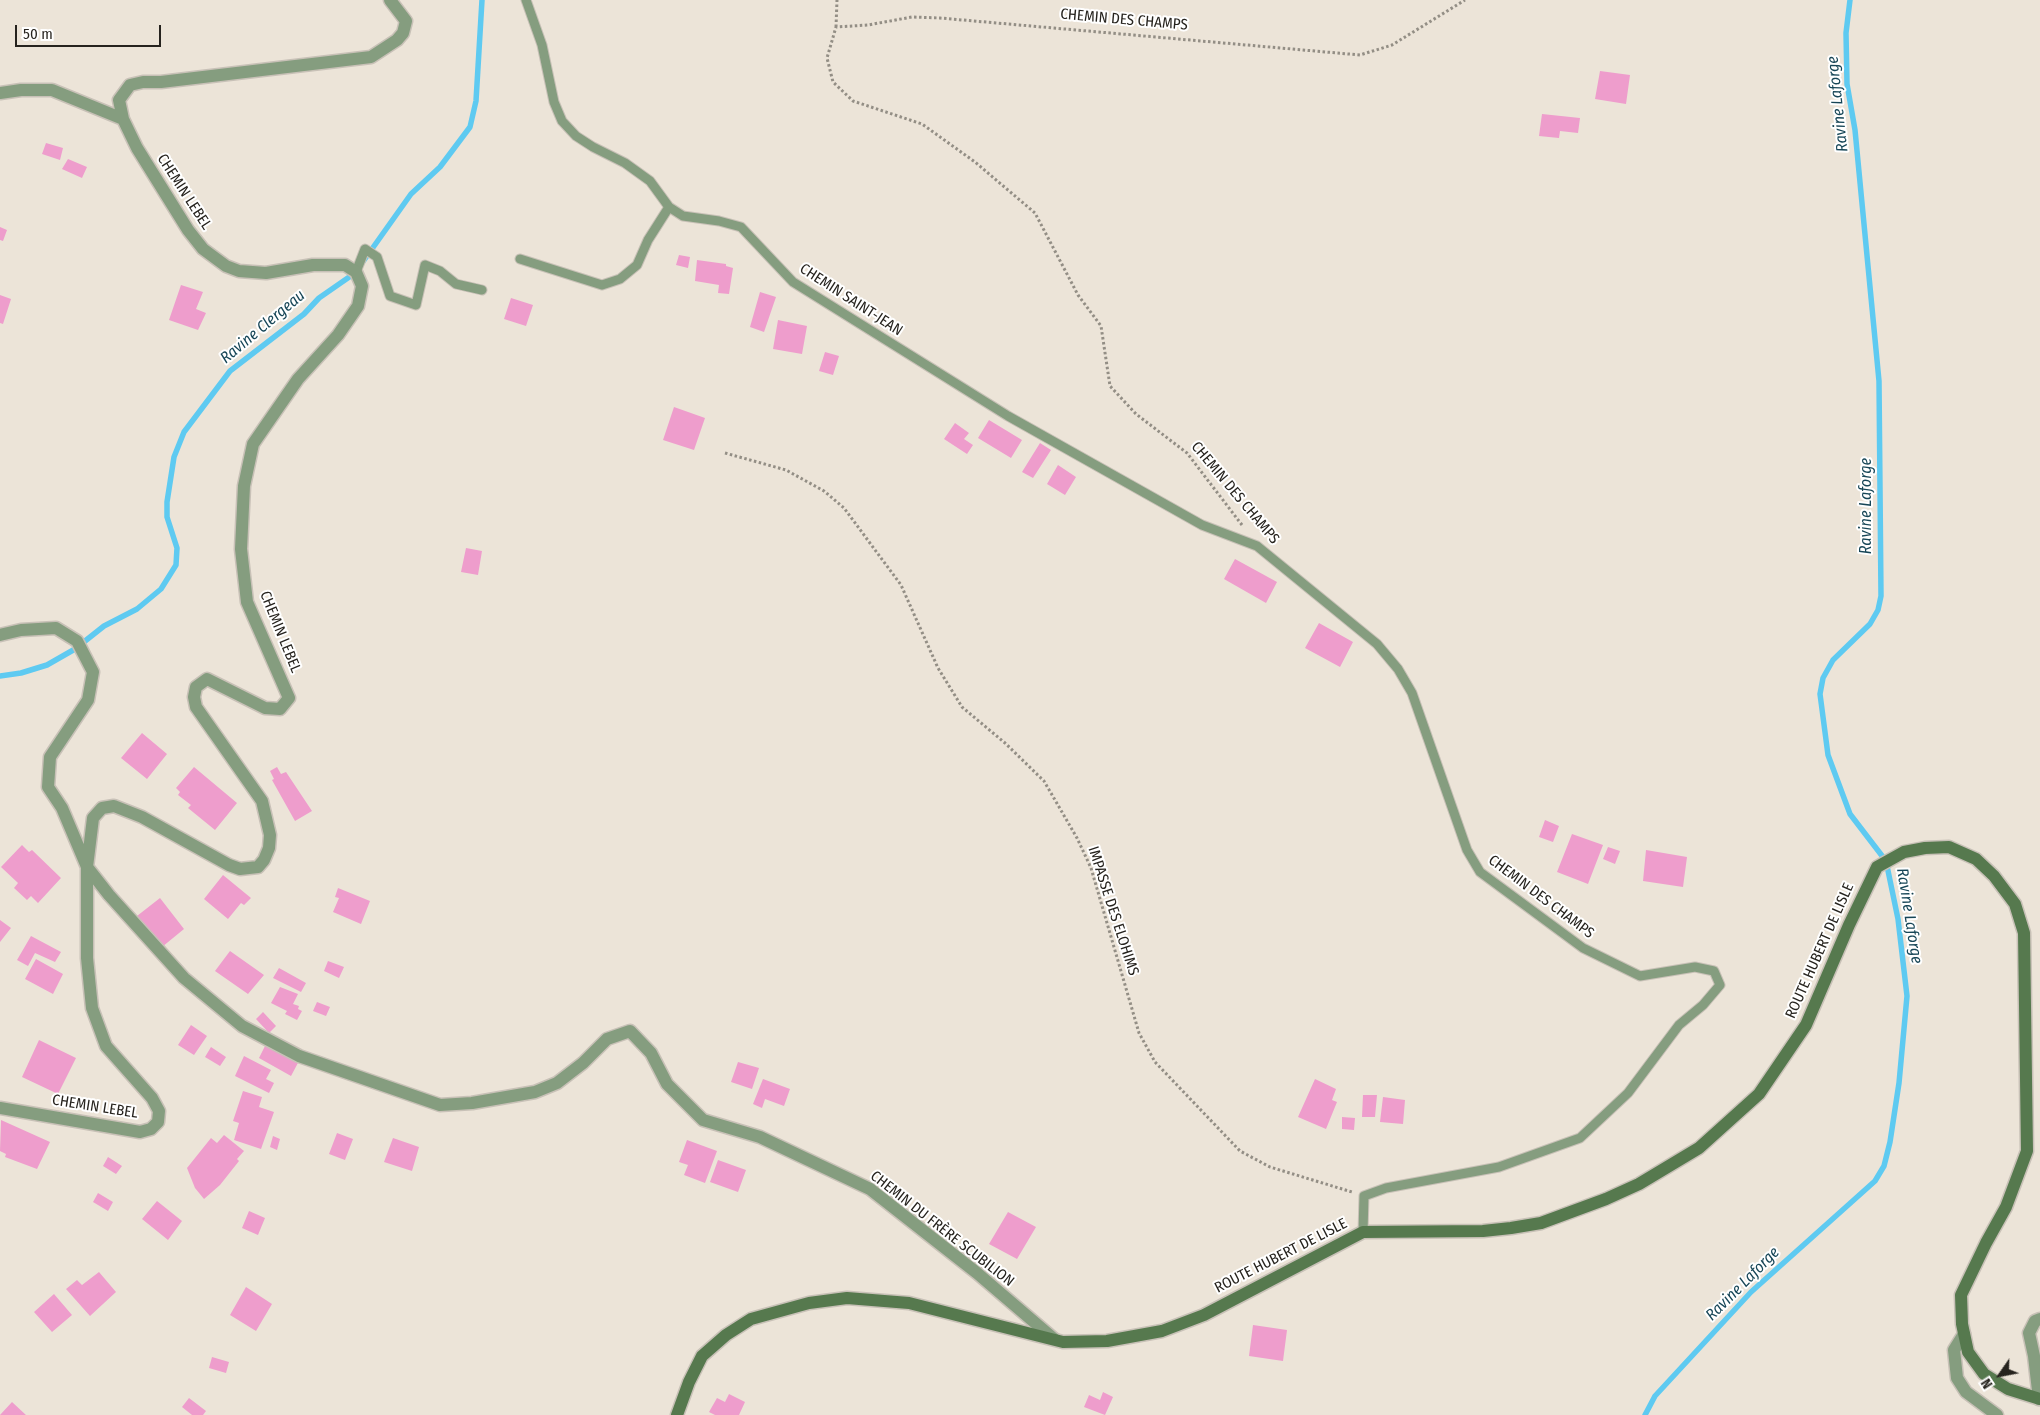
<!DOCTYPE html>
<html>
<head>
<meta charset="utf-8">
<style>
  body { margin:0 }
  #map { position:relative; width:2040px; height:1415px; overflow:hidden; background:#ece4d8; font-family:"Fira Sans Condensed",sans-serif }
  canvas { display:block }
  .north { position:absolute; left:1975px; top:1350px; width:50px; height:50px; -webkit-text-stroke:4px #fff; paint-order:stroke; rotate:237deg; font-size:14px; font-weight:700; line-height:20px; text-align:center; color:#26231e }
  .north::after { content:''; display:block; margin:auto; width:18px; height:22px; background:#26231e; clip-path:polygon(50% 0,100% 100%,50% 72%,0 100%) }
  .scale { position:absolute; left:15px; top:25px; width:146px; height:22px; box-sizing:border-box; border:2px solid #26231e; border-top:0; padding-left:6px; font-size:15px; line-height:18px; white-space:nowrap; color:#26231e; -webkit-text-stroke:4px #fff; paint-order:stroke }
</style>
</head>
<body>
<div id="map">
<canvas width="2040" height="1415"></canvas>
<div class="north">N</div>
<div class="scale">50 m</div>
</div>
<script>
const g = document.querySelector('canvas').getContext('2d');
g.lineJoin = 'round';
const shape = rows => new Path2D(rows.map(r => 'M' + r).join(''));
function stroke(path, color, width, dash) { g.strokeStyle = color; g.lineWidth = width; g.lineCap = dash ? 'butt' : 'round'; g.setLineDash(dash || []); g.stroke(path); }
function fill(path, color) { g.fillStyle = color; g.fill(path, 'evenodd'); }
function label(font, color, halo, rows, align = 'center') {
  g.font = font + ' "Fira Sans Condensed",sans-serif'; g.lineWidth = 4; g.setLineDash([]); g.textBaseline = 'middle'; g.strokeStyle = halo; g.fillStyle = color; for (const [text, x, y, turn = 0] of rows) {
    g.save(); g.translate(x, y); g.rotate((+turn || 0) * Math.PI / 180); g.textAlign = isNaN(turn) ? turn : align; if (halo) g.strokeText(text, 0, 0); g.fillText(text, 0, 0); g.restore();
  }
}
stroke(shape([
  [362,263,411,194,440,167,470,127,476,101,482,0],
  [0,676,21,673,47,665,75,649,104,626,137,609,161,589,176,565,177,548,167,517,167,502,174,457,184,432,230,371,304,314,319,298,355,273],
  [1645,1415,1655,1396,1751,1292,1875,1181,1884,1166,1890,1142,1899,1083,1907,996,1898,919,1886,861,1850,814,1828,755,1820,694,1823,678,1833,660,1870,624,1878,610,1881,596,1879,381,1855,130,1847,84,1846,33,1850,0]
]), '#5ecaf1', 5.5);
fill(shape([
  [1600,71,1630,75,1626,104,1595,99],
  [1542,114,1580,118,1578,133,1560,131,1559,138,1539,136],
  [46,143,63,148,60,160,42,154],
  [68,159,87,167,82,178,62,169],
  [0,227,7,230,3,241,0,240],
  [679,255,690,257,688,268,676,265],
  [697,260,726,264,726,266,733,268,729,294,718,293,719,285,695,281],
  [181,285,203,292,196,309,206,313,198,330,169,320],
  [760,292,776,297,764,332,750,327],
  [0,295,11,299,3,324,0,323],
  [511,298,533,305,526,326,504,319],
  [778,320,807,326,802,354,773,349],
  [825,352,839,356,833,375,819,371],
  [674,407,705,418,694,450,663,440],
  [989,420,1022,440,1011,458,978,438],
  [955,423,969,433,964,439,973,445,967,454,944,439],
  [1040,443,1051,450,1033,478,1022,472],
  [1058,465,1076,477,1065,495,1047,484],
  [466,548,482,551,478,575,461,572],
  [1235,559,1277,582,1266,603,1224,579],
  [1319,623,1353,642,1340,667,1305,648],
  [142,733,167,754,147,779,121,758],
  [194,767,237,803,215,830,188,808,191,805,178,795,180,792,176,788],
  [277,767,281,774,286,772,312,811,295,821,272,780,274,779,270,771],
  [1545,820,1559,826,1553,842,1539,837],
  [1572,834,1603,845,1588,884,1557,872],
  [22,845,29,852,32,850,61,878,38,903,31,896,27,900,14,888,18,883,1,867],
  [1608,847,1620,851,1615,864,1603,859],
  [1646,850,1687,857,1683,887,1643,881],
  [223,875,251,898,244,905,241,903,228,919,204,899],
  [338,888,370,901,361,924,333,912,339,898,335,897],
  [160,898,184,929,162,947,137,916],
  [0,920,11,928,0,942],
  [31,936,61,952,55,962,35,953,28,966,17,960],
  [230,951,264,975,248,994,215,971],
  [36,959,63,974,53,994,25,979],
  [328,961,344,967,339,978,324,971],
  [279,968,306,983,301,992,273,978],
  [280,987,298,994,293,1004,299,1006,298,1009,302,1011,297,1020,285,1014,287,1011,271,1003],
  [317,1002,330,1007,326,1016,313,1011],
  [263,1012,276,1026,269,1033,256,1019],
  [191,1025,207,1036,194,1055,178,1045],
  [39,1040,76,1058,58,1094,22,1077],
  [265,1046,299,1061,291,1076,259,1058],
  [211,1047,226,1057,220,1066,205,1057],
  [244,1056,271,1070,266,1079,274,1083,269,1093,235,1076],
  [738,1062,759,1068,752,1089,731,1082],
  [763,1079,790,1089,784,1106,765,1099,762,1108,753,1104],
  [1315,1079,1336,1089,1332,1100,1337,1102,1326,1129,1298,1117],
  [243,1091,262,1097,259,1107,274,1112,261,1149,234,1140,239,1123,233,1121],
  [1363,1095,1377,1095,1375,1117,1362,1117],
  [1383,1097,1405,1100,1403,1124,1380,1122],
  [1342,1117,1355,1118,1354,1130,1342,1129],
  [1,1120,50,1142,37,1169,5,1157,6,1154,0,1151],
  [337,1133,353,1139,345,1160,329,1154],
  [224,1135,244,1151,237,1159,239,1161,220,1185,204,1199,195,1188,187,1168,211,1138,217,1143],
  [273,1136,280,1139,277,1150,270,1147],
  [393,1138,419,1147,412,1171,384,1162],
  [687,1140,717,1151,705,1183,684,1175,688,1165,679,1162],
  [108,1157,122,1166,116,1174,103,1166],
  [718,1160,746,1170,738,1192,710,1182],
  [98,1193,113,1202,108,1211,93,1202],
  [157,1201,182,1221,168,1240,142,1219],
  [249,1211,265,1218,258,1235,242,1228],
  [1008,1212,1036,1227,1017,1259,989,1244],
  [99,1272,116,1292,90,1316,66,1289,77,1280,82,1285],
  [246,1287,272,1304,256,1331,230,1315],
  [54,1294,72,1315,52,1332,34,1312],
  [1253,1325,1287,1330,1283,1361,1249,1356],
  [212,1357,229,1362,226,1373,209,1368],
  [1103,1392,1113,1397,1105,1415,1084,1407,1089,1395,1100,1400],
  [729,1394,745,1402,739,1415,715,1415,709,1412,717,1398,725,1402],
  [189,1398,206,1411,203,1415,192,1415,182,1407],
  [12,1402,26,1415,0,1415]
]), '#ee9dcc');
const lane = shape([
  [526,0,542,45,554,102,562,121,576,136,593,147,625,163,650,181,669,207,683,216,719,221,741,227,793,282,1008,416,1202,525,1257,546,1377,644,1398,669,1412,693,1467,850,1480,872,1583,948,1640,976,1695,967,1714,971,1720,985,1703,1005,1679,1025,1628,1093,1580,1138,1499,1167,1386,1188,1364,1196,1363,1232],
  [520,259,602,285,620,279,637,265,648,240,669,207],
  [356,272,365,249,377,257,390,296,416,305,425,265,440,271,456,284,482,290]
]);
const street = shape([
  [0,93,21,90,52,90,123,119],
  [0,635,21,630,56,628,77,641,93,672,88,700,50,757,48,787,62,808,87,867,109,895,184,978,242,1026,299,1056,440,1105,472,1103,535,1092,557,1083,583,1063,607,1039,630,1031,651,1053,667,1084,703,1120,760,1137,870,1189,977,1273,1054,1339],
  [0,1108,140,1132,151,1129,158,1122,159,1111,152,1098,106,1046,92,1008,87,958,87,867,93,818,102,808,114,806,142,817,229,865,240,869,258,867,264,860,269,848,270,835,262,801,196,707,194,697,196,687,207,679,265,708,280,709,289,698,247,602,241,549,244,486,253,444,298,379,338,335,358,306,362,286,356,272,345,265,313,265,266,273,239,271,226,266,203,249,188,230,137,148,123,119,119,100,130,85,143,82,161,82,371,57,397,40,403,33,406,21,390,0],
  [1964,1334,1954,1350,1957,1378,1966,1392,1997,1415],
  [2039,1399,2034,1356,2029,1333,2035,1321,2040,1319]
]);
const secondary = shape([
  [677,1415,689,1382,702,1356,726,1335,751,1319,809,1303,847,1298,909,1303,1063,1342,1107,1341,1162,1331,1204,1315,1363,1232,1483,1231,1511,1228,1541,1223,1606,1199,1639,1184,1699,1148,1759,1094,1806,1025,1849,925,1877,867,1904,852,1925,848,1949,847,1976,859,1994,876,2015,904,2024,933,2027,1151,2006,1207,1986,1243,1961,1295,1962,1324,1968,1352,1984,1374,2008,1389,2040,1399]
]);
stroke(lane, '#c8c1b7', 11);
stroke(street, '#c8c1b7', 15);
stroke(secondary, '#c8c1b7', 15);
stroke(shape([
  [836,27,837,0],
  [725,453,786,470,824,491,844,508,901,585,938,668,962,707,1005,743,1044,781,1077,838,1091,868,1139,1033,1155,1062,1240,1151,1270,1167,1352,1192],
  [1242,525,1187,453,1136,414,1110,386,1101,326,1078,295,1035,213,975,162,922,124,853,101,833,82,827,58,836,27,868,25,912,17,940,18,1360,55,1392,45,1465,0]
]), '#938e85', 3, [2.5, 2.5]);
stroke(lane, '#859d7f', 9);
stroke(street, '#859d7f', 12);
stroke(secondary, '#56794e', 12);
label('15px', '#26231e', '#fff', [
  ["CHEMIN DES CHAMPS",1124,20,5],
  ["CHEMIN LEBEL",184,192,57],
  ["CHEMIN SAINT-JEAN",851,300,33],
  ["CHEMIN DES CHAMPS",1235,493,50],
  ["CHEMIN LEBEL",280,632,68],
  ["CHEMIN DES CHAMPS",1541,897,37],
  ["IMPASSE DES ELOHIMS",1113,911,72],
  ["ROUTE HUBERT DE LISLE",1820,951,-66],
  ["CHEMIN LEBEL",95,1107,9],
  ["CHEMIN DU FRÈRE SCUBILION",942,1229,38],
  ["ROUTE HUBERT DE LISLE",1281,1256,-27]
]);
label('italic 16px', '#174657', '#fff', [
  ["Ravine Laforge",1838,104,-96],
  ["Ravine Clergeau",263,327,-40],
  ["Ravine Laforge",1867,506,-90],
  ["Ravine Laforge",1909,916,81],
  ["Ravine Laforge",1743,1284,-45]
]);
</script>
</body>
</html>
